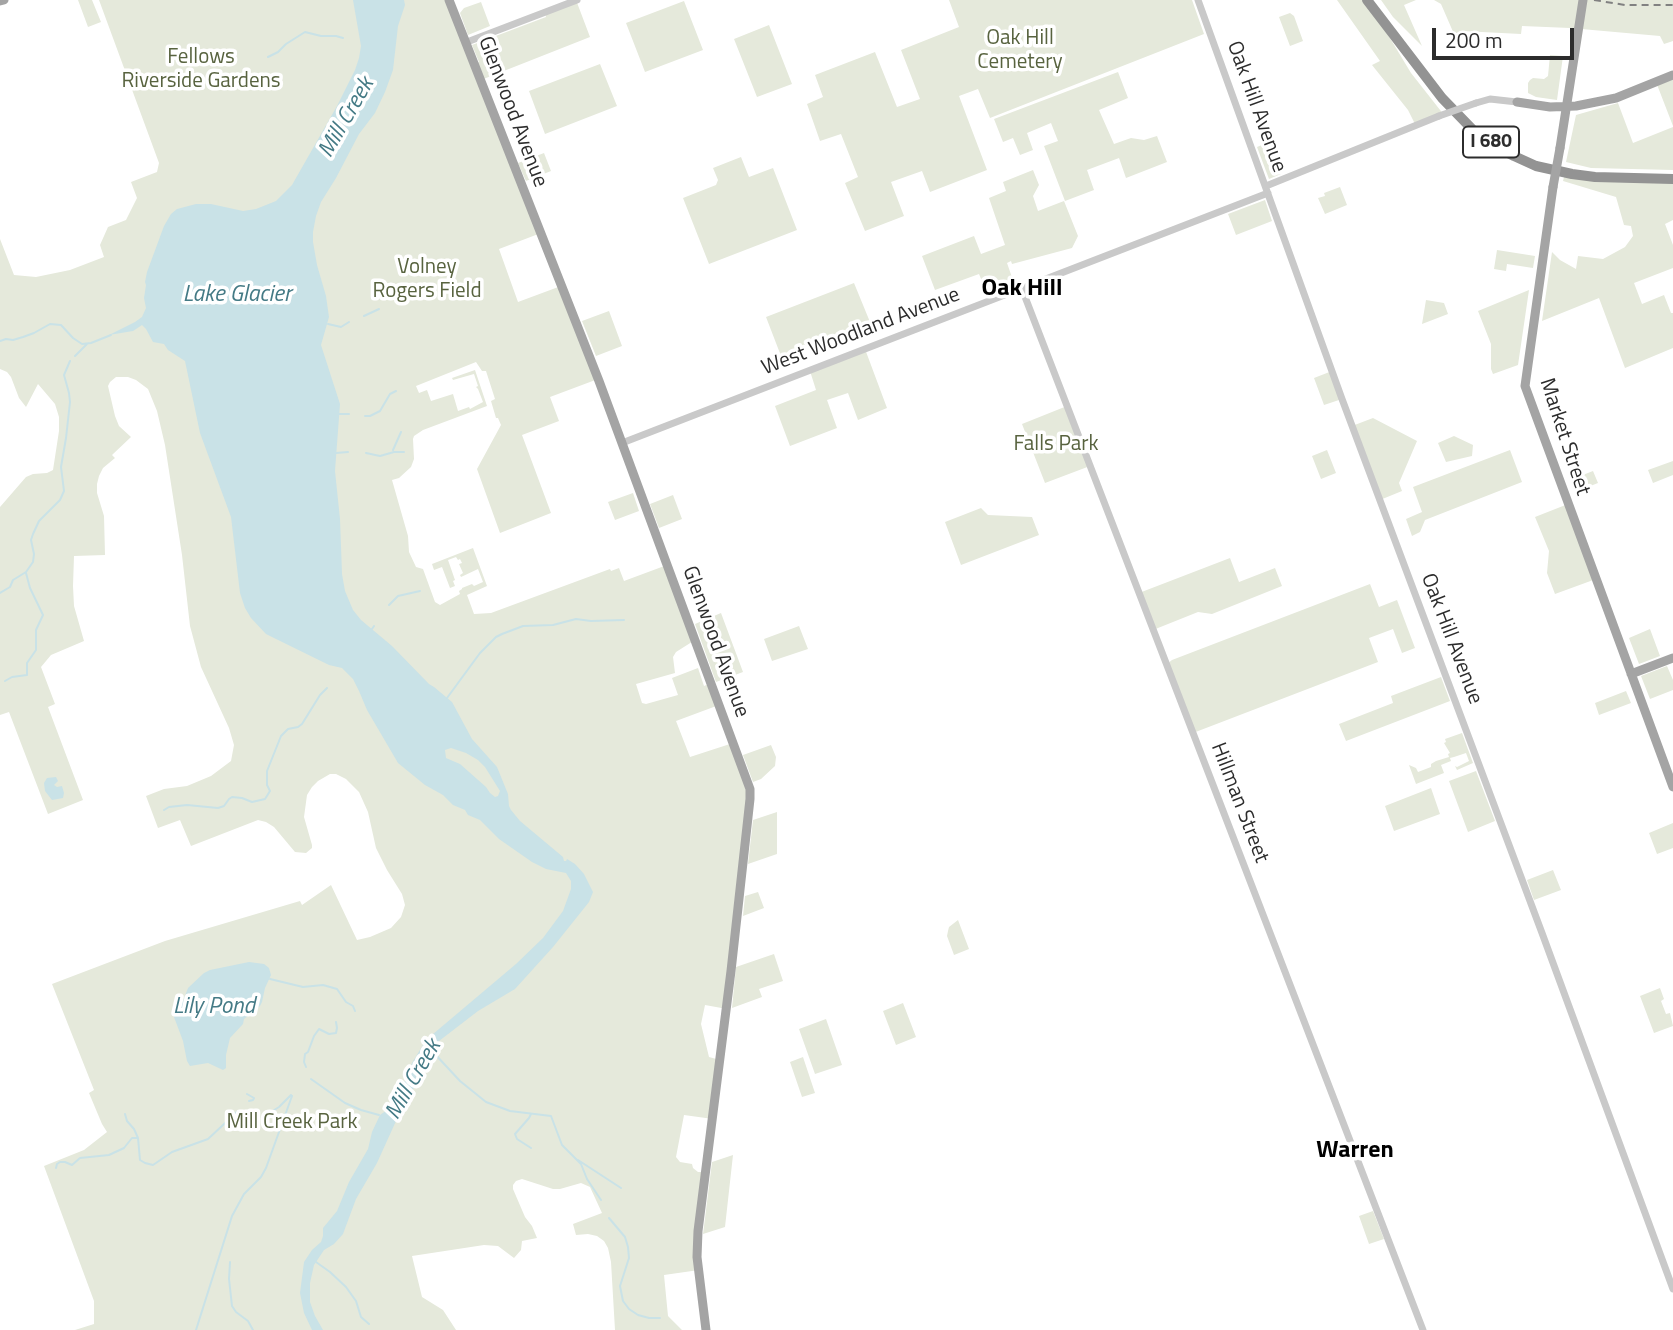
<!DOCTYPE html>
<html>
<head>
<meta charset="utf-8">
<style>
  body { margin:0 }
  #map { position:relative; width:1673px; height:1330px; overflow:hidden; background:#fff; font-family:"Titillium Web",sans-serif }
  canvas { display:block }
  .scale { position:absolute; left:1432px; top:28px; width:142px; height:32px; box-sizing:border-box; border:4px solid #2c2c2c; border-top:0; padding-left:9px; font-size:21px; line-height:24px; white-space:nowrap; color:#2c2c2c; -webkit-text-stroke:5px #fff; paint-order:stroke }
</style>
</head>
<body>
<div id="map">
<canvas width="1673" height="1330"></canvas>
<div class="scale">200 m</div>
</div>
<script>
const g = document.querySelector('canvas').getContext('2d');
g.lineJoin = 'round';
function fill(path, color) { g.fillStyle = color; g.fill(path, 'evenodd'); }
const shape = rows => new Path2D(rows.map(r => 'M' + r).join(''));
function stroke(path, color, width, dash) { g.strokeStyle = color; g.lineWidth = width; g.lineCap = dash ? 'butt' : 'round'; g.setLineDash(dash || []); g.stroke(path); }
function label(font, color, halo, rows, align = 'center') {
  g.font = font + ' "Titillium Web",sans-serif'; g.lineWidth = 7; g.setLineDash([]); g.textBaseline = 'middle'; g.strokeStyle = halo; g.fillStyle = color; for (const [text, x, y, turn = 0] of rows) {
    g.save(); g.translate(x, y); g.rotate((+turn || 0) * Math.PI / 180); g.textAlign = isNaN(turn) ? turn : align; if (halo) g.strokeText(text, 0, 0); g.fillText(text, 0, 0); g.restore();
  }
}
fill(shape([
  [78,0,92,0,101,22,88,27],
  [99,0,449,0,475,64,479,62,472,45,546,17,545,12,576,0,590,37,481,80,541,233,499,249,518,302,561,286,598,379,550,397,559,421,522,435,551,513,500,533,477,469,501,425,498,418,496,418,491,401,495,399,486,371,482,371,476,362,416,386,419,393,427,390,431,401,453,394,458,411,469,407,470,409,483,402,478,389,476,387,478,386,474,374,453,380,452,378,475,370,487,406,423,430,414,436,413,439,414,459,411,467,399,478,392,480,408,536,409,552,416,567,423,569,435,602,440,605,460,594,459,591,462,589,462,588,472,584,474,586,483,582,478,569,461,577,460,575,463,573,459,564,462,563,460,559,458,560,456,557,448,560,455,580,453,581,455,586,450,588,442,567,434,570,432,564,473,548,487,586,467,595,474,614,491,613,610,569,611,571,619,568,624,581,667,565,695,640,676,652,673,657,675,673,636,684,642,703,646,704,678,695,672,678,698,668,704,686,711,683,719,705,676,721,690,757,733,743,749,784,727,1009,705,1005,701,1024,709,1057,720,1060,713,1119,684,1115,676,1157,680,1162,692,1164,693,1168,698,1172,706,1172,699,1270,664,1275,668,1316,682,1330,615,1330,611,1262,608,1248,604,1241,597,1236,588,1234,576,1235,573,1224,602,1213,590,1187,581,1183,560,1189,553,1189,522,1179,516,1181,513,1185,513,1189,525,1217,532,1226,537,1238,522,1241,521,1250,514,1258,498,1246,484,1245,412,1256,422,1297,443,1310,456,1330,75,1330,94,1324,94,1301,44,1166,84,1150,107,1132,102,1124,89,1093,94,1090,52,984,165,941,300,901,302,905,331,885,357,940,370,937,391,928,401,917,405,905,402,894,387,870,376,848,368,812,359,792,346,779,336,774,330,774,318,781,312,787,307,795,304,817,312,845,312,848,306,853,295,852,274,827,266,822,258,820,191,846,180,820,158,828,146,796,164,789,187,786,211,776,231,761,234,745,229,728,201,667,190,626,182,555,165,445,157,411,148,389,136,380,128,377,116,377,110,382,108,386,115,416,119,426,131,437,112,455,115,458,103,468,99,476,97,484,97,493,104,516,105,555,74,556,73,586,74,606,84,641,51,655,41,667,55,704,48,707,83,800,48,814,9,712,0,715,0,507,26,477,33,474,47,473,53,470,59,431,59,417,55,404,38,384,26,407,19,398,11,377,7,372,0,369,0,239,14,275,36,277,70,270,104,257,100,245,108,227,126,220,137,198,131,182,157,172,159,163],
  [949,0,1192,0,1204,34,990,118,978,89,959,96,987,170,930,192,922,171,891,182,904,216,865,231,845,183,858,177,841,134,820,141,807,104,823,97,815,75,875,52,897,107,920,99,901,50,959,27],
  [1337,0,1367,0,1411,73,1444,115,1416,126,1408,110,1372,65,1380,61],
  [1381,0,1416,0,1404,5,1422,46,1393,17],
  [1434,0,1673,0,1673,41,1664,44,1660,36,1570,28,1522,26,1521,34,1462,31,1454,34,1441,4],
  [684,1,703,50,645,72,626,23],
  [481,2,490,26,468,35,460,13,464,8],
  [1290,13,1294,16,1303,41,1290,46,1279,17],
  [769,25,792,84,757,97,734,39],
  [1550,55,1563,56,1557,100,1536,97,1528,93,1528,83,1530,80,1533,78,1544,79,1548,76],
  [600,64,617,106,545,134,529,91],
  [1118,72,1128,98,1099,110,1114,144,1131,138,1144,140,1157,136,1167,162,1126,178,1119,158,1087,170,1094,190,1065,201,1044,146,1058,141,1051,123,1027,133,1033,150,1020,155,1013,138,1003,142,994,119],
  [1673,75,1673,126,1656,82],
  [1618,103,1633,143,1673,127,1673,170,1591,168,1566,162,1576,115],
  [1269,142,1281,174,1269,179,1257,147],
  [544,153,551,171,526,181,518,163],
  [741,157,749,177,773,168,797,230,709,264,683,198,716,185,718,180,713,168],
  [1033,170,1039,185,1033,196,1038,211,1064,201,1078,236,1072,248,1012,264,1011,261,1007,263,1015,286,988,296,979,274,935,290,922,256,974,236,981,254,1005,245,989,198,1006,191,1003,182],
  [1565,173,1673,179,1673,220,1665,224,1673,245,1673,268,1634,283,1642,304,1664,295,1671,313,1673,313,1673,348,1625,368,1599,298,1542,321,1552,252,1560,260,1576,269,1578,256,1603,259,1625,247,1633,236,1631,226,1624,225,1616,197,1563,181],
  [1340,187,1347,205,1325,214,1318,198,1325,196,1324,193],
  [1265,200,1272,221,1236,235,1228,214],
  [1497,250,1535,256,1533,268,1507,264,1506,271,1494,269],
  [854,283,870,322,781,356,766,317],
  [1529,290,1518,365,1493,374,1491,369,1491,344,1478,311],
  [1426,300,1444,303,1448,314,1422,324],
  [609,311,622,346,596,356,582,321],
  [865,349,887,408,858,420,848,393,827,400,837,428,790,446,775,406,816,390,810,371],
  [1332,371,1342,399,1324,405,1314,378],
  [1067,406,1090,466,1045,483,1022,424],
  [1373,418,1417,441,1399,483,1402,491,1380,500,1352,426],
  [1454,436,1473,445,1472,456,1446,462,1438,443],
  [1327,450,1336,473,1321,479,1312,456],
  [1510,450,1522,482,1425,520,1420,532,1412,536,1406,519,1422,512,1413,487],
  [1673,461,1673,475,1653,483,1648,470],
  [1593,471,1598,483,1575,492,1570,480],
  [633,493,639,511,615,520,608,502],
  [673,495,682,519,659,528,650,504],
  [1568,504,1596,579,1555,594,1547,573,1549,551,1535,517],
  [981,508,988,515,1032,517,1039,535,961,565,945,522],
  [1230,558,1239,582,1275,568,1282,586,1212,614,1198,612,1153,630,1139,593],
  [1370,584,1379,607,1397,600,1415,648,1402,653,1393,629,1369,638,1378,662,1193,733,1167,664,1172,660],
  [721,613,743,672,716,682,695,624],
  [799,626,808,649,772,661,764,639],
  [1650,629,1660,656,1639,664,1629,638],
  [1667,666,1673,680,1673,690,1650,699,1641,676],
  [1441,677,1450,701,1346,741,1339,724,1393,703,1391,696],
  [1626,691,1631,703,1599,715,1595,703],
  [1462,733,1473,763,1457,770,1455,766,1457,767,1469,761,1466,753,1454,757,1450,758,1451,761,1441,765,1444,773,1416,784,1409,765,1416,768,1418,772,1431,767,1431,764,1436,761,1449,757,1448,754,1450,753,1444,743,1446,742,1445,739],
  [771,745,776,757,775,766,761,779,753,782,743,755],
  [1476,771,1495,821,1468,832,1449,781],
  [1431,788,1440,814,1394,831,1385,806],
  [777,812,777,854,748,864,753,820],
  [1673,823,1673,848,1657,854,1649,833],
  [1553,870,1561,890,1534,900,1527,880],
  [758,892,764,908,743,916,745,896],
  [958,920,969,949,954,955,947,936,948,931,949,927],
  [774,954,783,981,759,989,762,997,732,1008,736,967],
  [1660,988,1664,999,1661,1001,1666,1014,1670,1013,1673,1026,1654,1033,1640,996],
  [903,1003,916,1037,896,1045,883,1011],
  [826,1019,842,1065,815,1074,799,1029],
  [803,1057,815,1093,802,1097,790,1062],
  [733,1155,725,1227,703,1234,712,1162],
  [1373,1211,1384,1239,1369,1244,1359,1216]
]), '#e5e9db');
fill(shape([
  [353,0,404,0,405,5,398,26,393,70,385,92,375,113,359,134,336,178,321,202,316,216,313,232,313,242,317,265,326,296,329,317,321,345,340,404,335,471,340,519,342,574,345,591,353,610,361,620,392,646,429,684,434,687,452,702,472,739,497,767,508,794,509,806,511,810,520,821,563,857,564,861,566,861,567,859,575,864,584,874,593,892,589,902,553,947,515,989,478,1011,439,1041,396,1121,377,1163,356,1199,343,1234,334,1244,324,1250,314,1265,310,1283,310,1302,315,1316,323,1330,312,1330,304,1313,300,1293,304,1262,312,1250,321,1242,323,1236,323,1228,337,1211,349,1182,368,1149,372,1132,380,1115,394,1105,397,1101,412,1063,426,1040,516,964,543,938,563,911,571,889,571,881,566,873,546,869,532,862,499,839,480,820,468,815,465,810,453,805,443,795,425,785,398,763,367,710,359,691,353,679,342,668,329,665,274,638,266,634,251,618,245,608,240,593,231,517,200,433,185,361,168,350,164,344,153,342,146,329,142,325,133,331,109,335,135,322,142,317,146,308,144,298,146,285,145,282,147,272,164,226,171,214,177,209,196,204,211,204,243,211,256,209,276,201,292,185,337,106,355,70,359,58,361,46],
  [451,748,466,753,478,760,485,767,500,791,498,796,495,797,490,793,486,787,460,764,446,758,445,750],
  [56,777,58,781,54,785,57,787,62,786,64,793,63,798,52,800,45,791,44,783,47,778],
  [249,962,264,964,269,968,271,975,265,988,262,1002,260,1006,244,1019,243,1024,230,1038,226,1055,226,1068,223,1070,208,1063,190,1066,187,1061,183,1041,174,1017,175,1010,183,1001,188,988,204,973,210,970]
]), '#c9e2e7');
stroke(shape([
  [268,57,278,52,286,44,305,32,321,36,336,36,343,38],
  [364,316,379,309],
  [328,324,341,327,349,322],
  [0,341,6,339,13,340,23,337,34,333,50,324,61,325,73,338,82,344,91,343,111,335],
  [75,356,87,344],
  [339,414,349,414],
  [365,416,370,416,380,411,390,394,396,391],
  [393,450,401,432],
  [336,453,348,452],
  [366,453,380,456,394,452,404,452],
  [0,593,10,587,13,580,26,572,33,562,34,554,31,540,33,534,39,521,60,500,64,491,61,467,66,438,70,402,69,393,64,375,70,361],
  [389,605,398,596,420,591],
  [372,629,374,626],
  [5,681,12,677,27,675,27,663,36,650,36,630,43,615,30,588,26,573],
  [447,698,480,653,496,637,502,634,523,626,553,625,576,619,591,621,624,620],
  [164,810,169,807,187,805,218,808,224,806,229,799,232,797,242,798,252,802,265,799,270,791,267,785,267,771,281,736,288,729,298,727,302,724,320,695,327,688],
  [270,979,303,987,323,985,337,989,346,1002,353,1006,355,1011],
  [433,1052,460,1081,486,1102,510,1111,551,1116,562,1145,581,1164,587,1179,601,1200],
  [306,1067,304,1062,305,1054,308,1052,314,1036,319,1029,329,1034,336,1033,337,1028,336,1022],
  [311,1079,345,1103,361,1110,379,1115],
  [247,1094,254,1098,253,1100,249,1101],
  [271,1112,279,1107,291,1095],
  [125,1114,127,1121,134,1129,138,1138,140,1160,145,1163,153,1165,172,1152,208,1139,238,1111],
  [531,1148,517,1139,515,1134,529,1118,531,1114],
  [578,1160,621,1188],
  [56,1168,57,1164,60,1162,65,1162,72,1165,80,1158,109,1155,124,1148,132,1138,137,1138],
  [609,1218,625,1237,628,1247,629,1258,620,1286,623,1301,629,1309,638,1315,649,1318,660,1318],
  [230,1262,229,1279,232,1306,236,1312,248,1321,253,1330],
  [316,1262,330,1272,346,1287,356,1301,361,1317,369,1324],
  [196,1330,232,1216,244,1194,261,1177,266,1168,292,1096]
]), '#c9e2e7', 2);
stroke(shape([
  [1198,0,1342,399,1542,933,1673,1289],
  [467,42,577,0],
  [1476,103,1490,99,1517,102],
  [1266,186,1439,116],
  [1022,289,1423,1330],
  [622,443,1268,193]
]), '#c9c9c9', 7);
stroke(shape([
  [449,0,599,381,750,789,750,799,731,971,698,1231,697,1257,706,1330],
  [0,1,4,0],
  [1517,102,1550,107,1576,106,1616,98,1673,75],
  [1560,148,1583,0],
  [1553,187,1525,386,1673,787],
  [1631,674,1673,658]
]), '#a4a4a4', 9);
stroke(shape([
  [1367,0,1442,98,1472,129,1499,148,1514,156,1536,166,1572,174,1595,177,1673,179]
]), '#939393', 10);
stroke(shape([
  [1594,0,1625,5,1673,5]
]), '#818181', 2, [7, 5]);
stroke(shape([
  [1439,116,1476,103]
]), '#c9c9c9', 7);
stroke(shape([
  [1553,187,1560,148]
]), '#a4a4a4', 9);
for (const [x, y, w] of [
  [1491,142,56]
]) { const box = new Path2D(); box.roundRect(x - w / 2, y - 15.5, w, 31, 5); g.fillStyle = '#fff'; g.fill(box); stroke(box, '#2c2c2c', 2); }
label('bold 19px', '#2c2c2c', null, [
  ["I 680",1491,142]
]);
label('21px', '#58633f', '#fff', [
  ["Oak Hill",1020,39],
  ["Cemetery",1020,63],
  ["Fellows",201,58],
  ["Riverside Gardens",201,82],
  ["Volney",427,268],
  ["Rogers Field",427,292],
  ["Falls Park",1056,445],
  ["Mill Creek Park",292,1123]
]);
label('21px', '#2c2c2c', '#fff', [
  ["Oak Hill Avenue",1256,107,70],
  ["Glenwood Avenue",512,112,69],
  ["West Woodland Avenue",861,332,-21],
  ["Market Street",1564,437,72],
  ["Oak Hill Avenue",1451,639,69],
  ["Glenwood Avenue",715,642,70],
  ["Hillman Street",1239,803,69]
]);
label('italic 23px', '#447a85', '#fff', [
  ["Mill Creek",347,118,-60],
  ["Lake Glacier",237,295],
  ["Lily Pond",214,1007],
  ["Mill Creek",414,1080,-60]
]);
label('bold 24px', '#000', '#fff', [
  ["Oak Hill",1022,289],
  ["Warren",1355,1151]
]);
</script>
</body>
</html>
